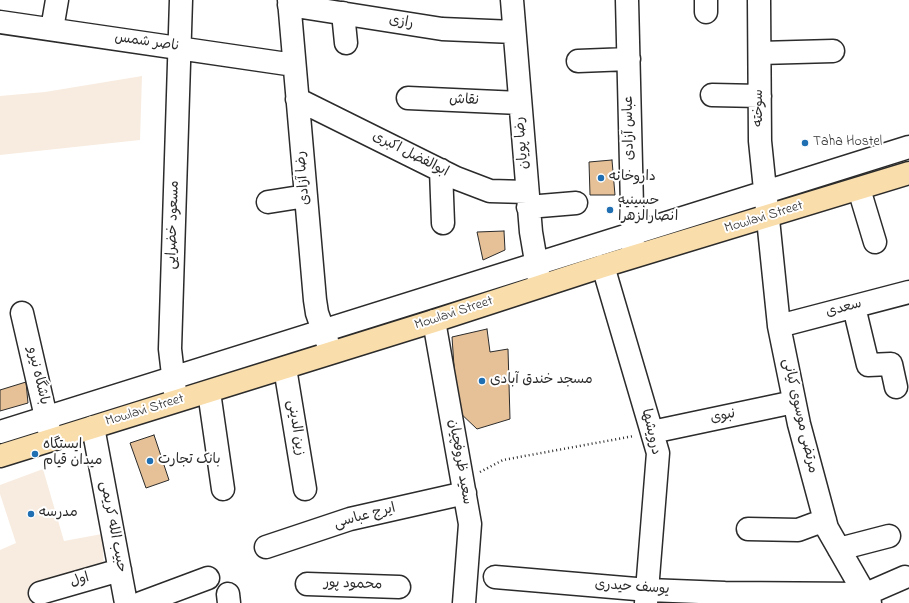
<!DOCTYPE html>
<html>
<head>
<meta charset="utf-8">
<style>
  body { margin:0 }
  canvas { display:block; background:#fff }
</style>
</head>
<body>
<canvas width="909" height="603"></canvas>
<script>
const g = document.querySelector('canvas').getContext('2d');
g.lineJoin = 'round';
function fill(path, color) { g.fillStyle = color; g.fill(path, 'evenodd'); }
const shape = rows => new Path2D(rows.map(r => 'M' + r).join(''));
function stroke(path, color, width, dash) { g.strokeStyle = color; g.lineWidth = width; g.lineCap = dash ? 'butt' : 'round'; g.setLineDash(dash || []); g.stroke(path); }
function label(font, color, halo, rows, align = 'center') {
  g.font = font + ' "Indie Flower","Playpen Sans Arabic",sans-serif'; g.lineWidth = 4; g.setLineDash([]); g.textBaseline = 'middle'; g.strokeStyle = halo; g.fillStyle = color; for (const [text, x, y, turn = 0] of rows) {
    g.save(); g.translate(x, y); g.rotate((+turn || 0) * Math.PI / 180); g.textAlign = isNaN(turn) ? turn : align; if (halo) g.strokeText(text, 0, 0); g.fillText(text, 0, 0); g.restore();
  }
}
fill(shape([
  [142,76,140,140,0,155,0,96,45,92],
  [43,469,64,541,102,534,104,568,37,603,0,603,0,550,16,543,0,494,0,485]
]), '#f8ece0');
const building = shape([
  [612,160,615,195,590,195,589,162,612,160],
  [504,231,505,250,483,260,477,232,504,231],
  [487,329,490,352,508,349,510,419,477,429,457,410,452,337,487,329],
  [26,382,28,403,0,411,0,390,26,382],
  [154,435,169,480,146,488,130,443,154,435]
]);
fill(building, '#e6c096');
stroke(building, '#2b2b2b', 1);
const minor = shape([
  [289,0,315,300,317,313,328,344],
  [512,0,531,232,539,279],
  [627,0,633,247],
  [759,0,760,141,779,326,799,424,827,528,870,603],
  [289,5,442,29,514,32],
  [706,12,706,0],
  [343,13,346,43],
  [0,22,294,65],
  [52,29,57,0],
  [760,53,833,51],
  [578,61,629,59],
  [712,95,760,96],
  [408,98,520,103],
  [297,99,456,178,490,191,527,192],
  [441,170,443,223],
  [859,189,875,242],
  [268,202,306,196],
  [528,207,576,203],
  [603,266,658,453,646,603],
  [854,307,868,365,891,364,896,387],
  [22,313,49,430],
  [434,321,470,524,464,603],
  [779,326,909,292],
  [285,368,305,489],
  [175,392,170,349,181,0],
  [209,392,223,489],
  [93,427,126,603],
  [0,432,909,147],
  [652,432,794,402],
  [748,529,798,530,825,520],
  [266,547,350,519,465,493],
  [839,549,889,536],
  [495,577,648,590,725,593,866,594,905,577],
  [307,584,399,587],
  [40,593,120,570],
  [228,594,229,603],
  [141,603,208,578]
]);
const major = shape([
  [0,456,434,321,603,266,909,173]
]);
stroke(minor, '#2b2b2b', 25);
stroke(major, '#2b2b2b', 25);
stroke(shape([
  [480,472,503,460,634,436]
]), '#2b2b2b', 2.5, [1, 3]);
stroke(minor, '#fff', 22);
stroke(major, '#f9ddab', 22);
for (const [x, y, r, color] of [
  [805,143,4,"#1f6fb2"],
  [601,178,4,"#1f6fb2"],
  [610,210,4,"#1f6fb2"],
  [482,381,4,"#1f6fb2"],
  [35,454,4,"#1f6fb2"],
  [150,461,4,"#1f6fb2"],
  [31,514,4,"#1f6fb2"]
]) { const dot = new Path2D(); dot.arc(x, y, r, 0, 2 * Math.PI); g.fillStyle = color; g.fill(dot); stroke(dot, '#fff', 1.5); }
label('14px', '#2b2b2b', '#fff', [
  ["رازی",401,23,9],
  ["ناصر شمس",147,43,8],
  ["نقاش",464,101,3],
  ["سوخته",760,108,-90],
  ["عباس آزادی",630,128,-91],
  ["رضا پویان",523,143,-95],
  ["ابوالفضل اکبری",410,155,27],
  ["رضا آزادی",304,178,-95],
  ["Mowlavi Street",764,218,-17],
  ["مسعود خضرایی",174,225,-88],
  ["سعدی",844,309,-15],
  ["Mowlavi Street",454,314,-18],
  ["باشگاه نیرو",37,376,77],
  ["Mowlavi Street",145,411,-17],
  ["مرتضی موسوی کیانی",799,416,77],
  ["نبوی",723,417,-12],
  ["زین الدینی",295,428,81],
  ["درویشها",650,432,77],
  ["سعید ظروفچیان",459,462,80],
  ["ایرج عباسی",365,517,-15],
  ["حبیب الله کریمی",112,527,79],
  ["اول",80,581,-17],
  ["محمود پور",353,585,2],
  ["یوسف حیدری",632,588,4]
]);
label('14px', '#2b2b2b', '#fff', [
  ["Taha Hostel",813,143],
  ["داروخانه",609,178],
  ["حسینیه",618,202],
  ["انصارالزهرا",618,218],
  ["مسجد خندق آبادی",490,381],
  ["ایستگاه",43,446],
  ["میدان قیام",43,462],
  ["بانک تجارت",158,461],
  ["مدرسه",39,514]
], 'left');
</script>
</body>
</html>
